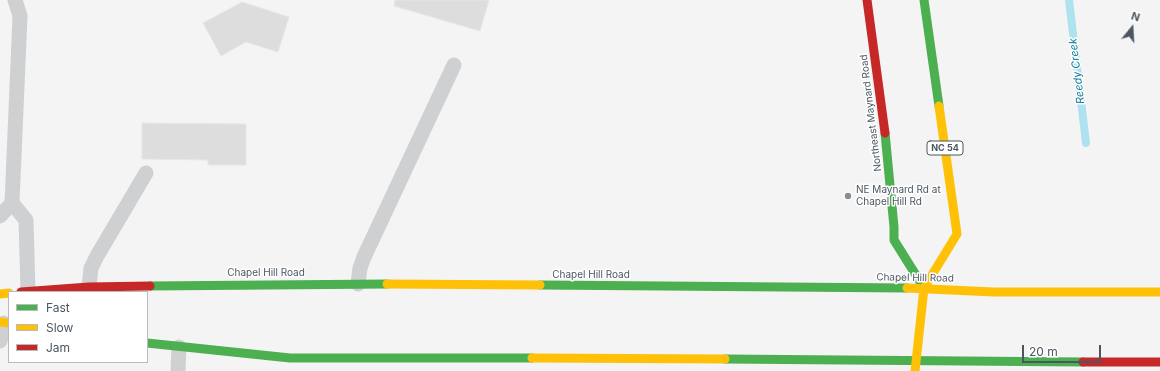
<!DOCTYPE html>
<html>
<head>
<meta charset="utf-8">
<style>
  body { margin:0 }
  #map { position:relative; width:1160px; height:371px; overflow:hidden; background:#f4f4f4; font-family:Inter,sans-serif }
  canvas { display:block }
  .legend { position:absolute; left:8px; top:291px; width:140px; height:72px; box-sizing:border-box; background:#fff; border:1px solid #b7bbc0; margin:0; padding:5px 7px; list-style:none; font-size:12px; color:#4a5661 }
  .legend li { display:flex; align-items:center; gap:8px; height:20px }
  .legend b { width:20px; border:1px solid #b7bbc0 }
  .north { position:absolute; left:1112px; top:8px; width:40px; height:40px; -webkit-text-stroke:3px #fff; paint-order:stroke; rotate:18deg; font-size:11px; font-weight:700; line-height:16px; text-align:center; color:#4a5661 }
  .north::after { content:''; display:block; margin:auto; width:14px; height:18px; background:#4a5661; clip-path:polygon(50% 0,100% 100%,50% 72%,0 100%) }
  .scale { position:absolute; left:1022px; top:345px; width:79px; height:18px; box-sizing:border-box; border:2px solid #4a5661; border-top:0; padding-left:5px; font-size:12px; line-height:14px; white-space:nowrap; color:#4a5661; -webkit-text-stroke:3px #fff; paint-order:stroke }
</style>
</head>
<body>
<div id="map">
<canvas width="1160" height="371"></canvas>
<ul class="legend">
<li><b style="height:5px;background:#4caf50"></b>Fast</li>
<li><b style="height:5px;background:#ffc107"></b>Slow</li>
<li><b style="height:5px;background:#c62828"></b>Jam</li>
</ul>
<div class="north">N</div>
<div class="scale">20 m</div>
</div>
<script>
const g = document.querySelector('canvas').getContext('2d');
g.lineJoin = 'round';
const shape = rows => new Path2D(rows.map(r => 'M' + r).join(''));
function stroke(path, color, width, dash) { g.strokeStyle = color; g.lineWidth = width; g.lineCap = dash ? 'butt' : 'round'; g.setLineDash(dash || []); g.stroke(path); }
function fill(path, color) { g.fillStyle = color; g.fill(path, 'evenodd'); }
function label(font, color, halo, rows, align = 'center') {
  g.font = font + ' Inter,sans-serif'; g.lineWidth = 3; g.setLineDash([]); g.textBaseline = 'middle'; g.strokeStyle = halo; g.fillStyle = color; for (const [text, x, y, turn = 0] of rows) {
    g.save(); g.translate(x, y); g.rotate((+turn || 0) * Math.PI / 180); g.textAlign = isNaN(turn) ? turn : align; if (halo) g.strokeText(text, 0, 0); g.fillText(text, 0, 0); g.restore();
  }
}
stroke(shape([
  [1069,0,1086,143]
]), '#aee2f0', 8);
const building = shape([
  [395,0,489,0,480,31,394,6,395,0],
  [242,2,289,17,278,52,246,42,221,56,203,23,242,2],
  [142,123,246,124,246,165,208,165,208,160,142,159,142,123]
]);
fill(building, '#ddddde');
stroke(building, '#e5e6e7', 1);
stroke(shape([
  [15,0,20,16,12,203,26,220,28,291],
  [0,216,12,203],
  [358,284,360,268,364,257,454,65],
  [89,287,91,268,97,256,146,173],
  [0,341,4,323],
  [178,371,179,347]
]), '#ced0d2', 15);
stroke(shape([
  [924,0,939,106],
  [885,133,894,227,894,240,924,288],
  [540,285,907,288],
  [150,286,387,284],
  [147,343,290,358,532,358],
  [725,359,1083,362]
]), '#4caf50', 9);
stroke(shape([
  [387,284,540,285],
  [907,288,994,292,1160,292],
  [0,294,9,293],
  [0,322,9,323],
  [532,358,725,359],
  [915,371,924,288,957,234,939,106]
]), '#ffc107', 9);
stroke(shape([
  [867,0,885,133],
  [21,292,89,287,150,286],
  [1083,362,1160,362]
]), '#c62828', 9);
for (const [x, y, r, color] of [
  [848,196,4,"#868d94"]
]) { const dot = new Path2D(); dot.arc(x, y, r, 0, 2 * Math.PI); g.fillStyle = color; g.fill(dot); stroke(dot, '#fff', 1.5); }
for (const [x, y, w] of [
  [945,148,36]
]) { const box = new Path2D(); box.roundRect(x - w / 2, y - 7, w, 14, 3); g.fillStyle = '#fff'; g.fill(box); stroke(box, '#4a5661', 1); }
label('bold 9px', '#4a5661', null, [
  ["NC 54",945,148]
]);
label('10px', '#4a5661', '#fff', [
  ["Northeast Maynard Road",871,113,-97],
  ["Chapel Hill Road",266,273],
  ["Chapel Hill Road",591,275],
  ["Chapel Hill Road",915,278,1]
]);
label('10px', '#4a5661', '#fff', [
  ["NE Maynard Rd at",856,190],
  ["Chapel Hill Rd",856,202]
], 'left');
label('italic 11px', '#0c7c9b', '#fff', [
  ["Reedy Creek",1077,71,-97]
]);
</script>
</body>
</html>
